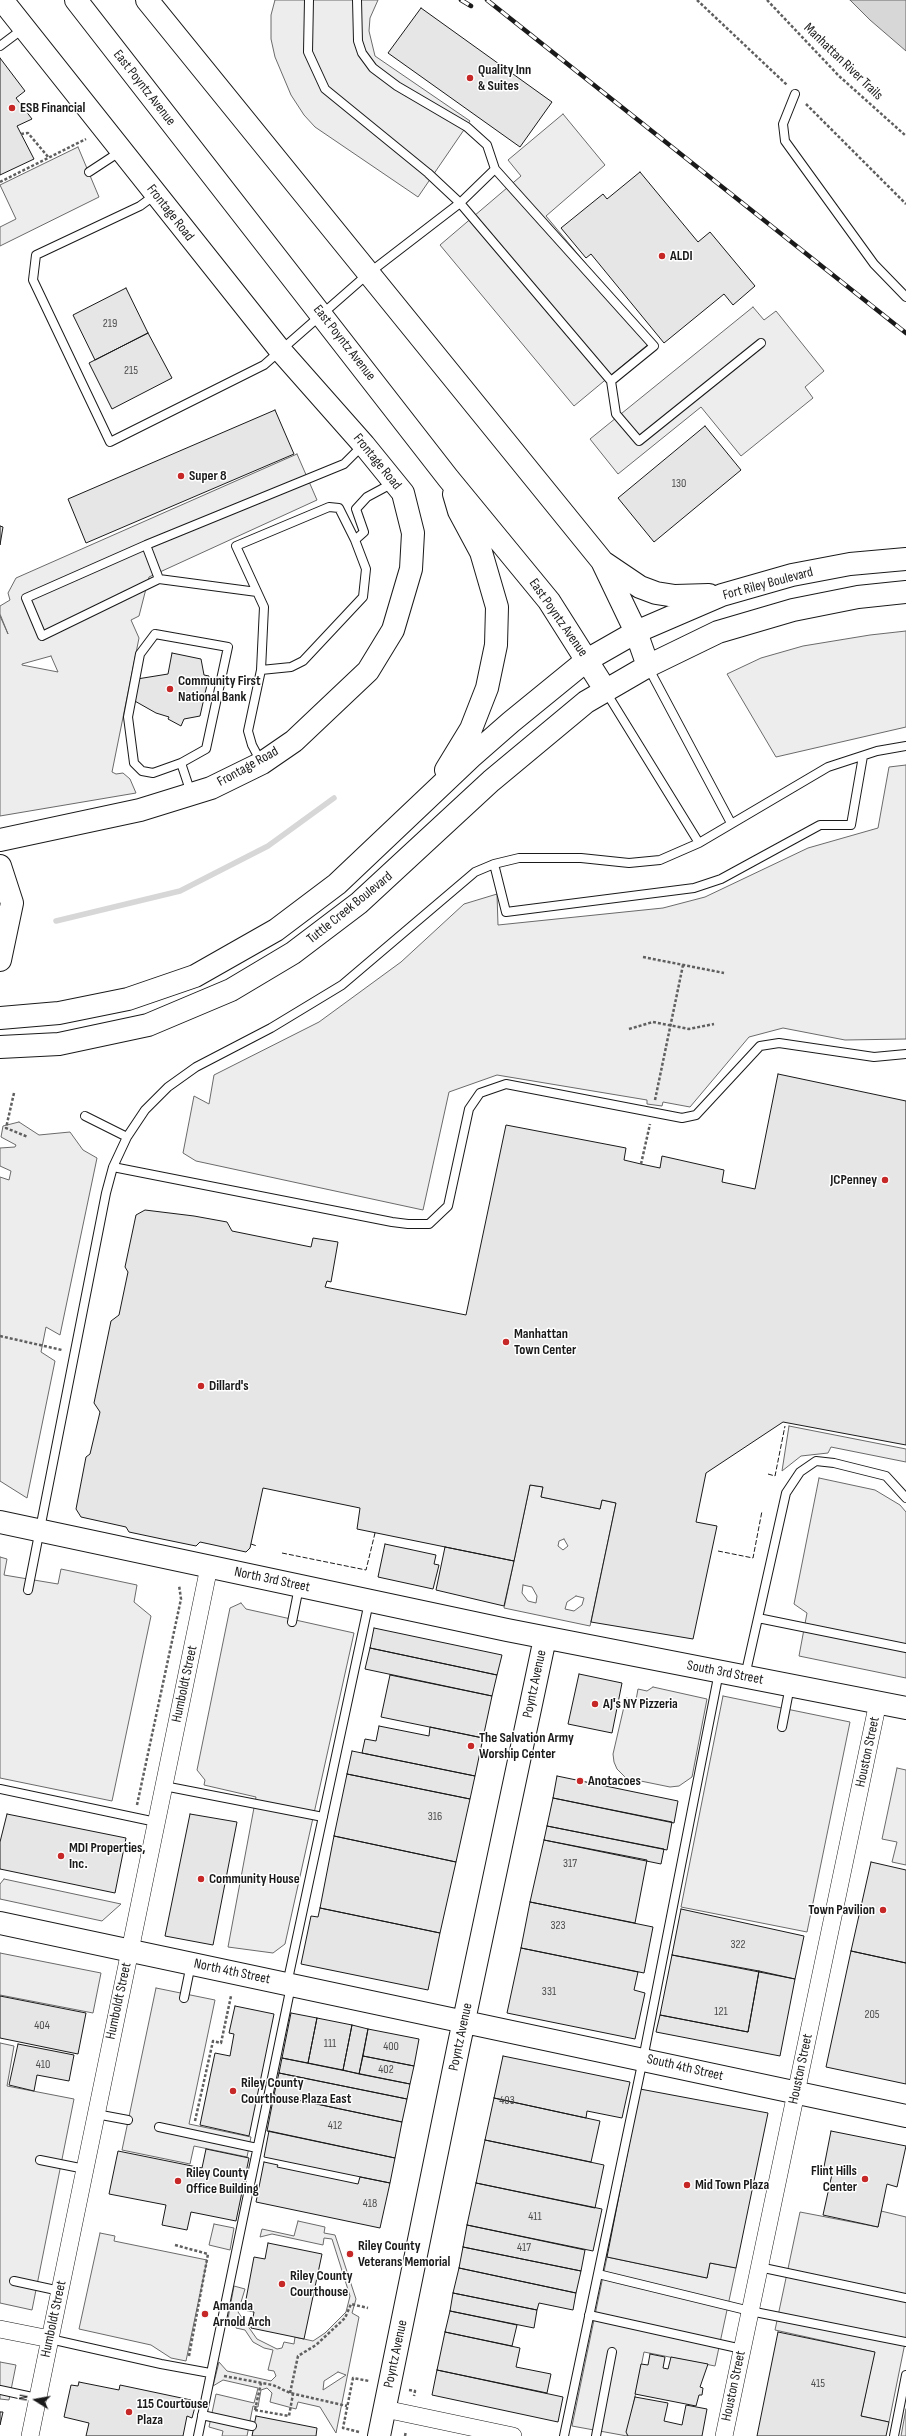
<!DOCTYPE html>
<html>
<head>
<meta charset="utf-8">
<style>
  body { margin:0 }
  #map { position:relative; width:906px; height:2436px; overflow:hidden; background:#fff; font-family:"Sofia Sans Condensed",sans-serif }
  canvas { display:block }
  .north { position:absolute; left:16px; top:2380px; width:40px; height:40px; -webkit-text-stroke:3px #fff; paint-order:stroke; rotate:281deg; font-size:11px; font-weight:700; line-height:16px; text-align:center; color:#1a1a1a }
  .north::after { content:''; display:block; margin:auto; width:14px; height:18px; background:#1a1a1a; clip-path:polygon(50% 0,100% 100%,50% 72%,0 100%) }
</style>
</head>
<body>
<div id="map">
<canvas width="906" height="2436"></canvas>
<div class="north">N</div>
</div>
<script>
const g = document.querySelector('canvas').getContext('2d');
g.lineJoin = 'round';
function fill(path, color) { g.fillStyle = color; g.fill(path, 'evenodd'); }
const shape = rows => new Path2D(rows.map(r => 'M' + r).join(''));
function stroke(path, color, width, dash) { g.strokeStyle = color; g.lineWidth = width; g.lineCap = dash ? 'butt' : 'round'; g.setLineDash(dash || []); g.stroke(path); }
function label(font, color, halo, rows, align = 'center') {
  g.font = font + ' "Sofia Sans Condensed",sans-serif'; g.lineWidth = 3; g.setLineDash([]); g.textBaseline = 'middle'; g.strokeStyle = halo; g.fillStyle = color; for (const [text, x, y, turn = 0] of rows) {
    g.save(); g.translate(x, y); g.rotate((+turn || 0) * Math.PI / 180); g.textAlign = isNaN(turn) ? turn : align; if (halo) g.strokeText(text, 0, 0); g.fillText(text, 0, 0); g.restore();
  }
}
const built = shape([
  [275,0,378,0,370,18,369,31,375,56,470,121,418,197,315,127,304,115,291,95,275,57,271,39,271,15,275,0],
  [563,114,605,165,546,216,651,342,574,406,440,245,521,176,508,160,563,114],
  [78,147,99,197,0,246,0,227,16,219,0,185,78,147],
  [753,307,764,320,776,311,824,371,805,387,813,398,741,456,701,407,618,474,590,439,753,307],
  [297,454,317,500,149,577,139,616,131,620,139,638,112,772,116,774,123,773,130,779,136,793,0,816,0,616,8,634,0,614,0,606,10,600,8,593,16,578,297,454],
  [51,656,58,672,22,665,22,664,51,656],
  [906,631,906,727,776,757,727,674,761,658,803,646,870,635,906,631],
  [906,765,906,1039,845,1040,783,1028,749,1037,690,1107,663,1102,662,1106,647,1104,647,1100,497,1075,449,1092,423,1210,196,1161,183,1153,194,1096,209,1104,214,1075,319,1022,401,962,464,904,497,894,498,925,663,908,705,897,808,848,878,828,889,767,906,765],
  [19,1122,39,1135,70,1132,83,1150,97,1158,60,1335,46,1327,41,1352,55,1361,27,1498,0,1481,0,1177,9,1180,11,1171,0,1166,0,1148,15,1147,16,1145,1,1137,3,1126,19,1122],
  [789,1426,906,1449,906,1462,831,1447,828,1453,801,1456,782,1471,789,1426],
  [819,1478,875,1490,900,1505,906,1512,906,1678,799,1656,807,1613,794,1604,819,1478],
  [530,1485,543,1487,541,1497,600,1509,602,1500,616,1503,590,1626,504,1608,530,1485],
  [564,1539,568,1546,563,1550,558,1546,559,1541,564,1539],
  [523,1585,532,1587,537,1596,536,1603,528,1601,522,1593,523,1585],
  [576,1596,584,1598,582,1605,574,1611,565,1609,567,1602,576,1596],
  [0,1557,7,1559,4,1575,58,1584,61,1569,137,1585,134,1602,151,1616,112,1801,0,1778,0,1557],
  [241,1603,246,1609,354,1633,285,1944,273,1953,228,1947,256,1797,204,1785,205,1780,197,1770,230,1608,241,1603],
  [653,1687,707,1699,692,1777,679,1786,670,1787,626,1778,617,1769,614,1762,613,1754,626,1698,636,1700,638,1689,647,1691,653,1687],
  [723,1696,850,1722,807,1932,681,1907,723,1696],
  [897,1768,906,1770,906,1865,892,1862,897,1842,882,1839,897,1768],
  [4,1879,121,1904,102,1921,0,1899,0,1884,4,1879],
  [0,1953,101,1973,93,2013,0,1995,0,1953],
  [156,1988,215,2000,189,2124,251,2137,247,2157,194,2146,190,2164,122,2150,156,1988],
  [0,2043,14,2046,7,2086,74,2099,32,2310,0,2303,0,2043],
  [881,2211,906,2217,906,2338,889,2422,861,2416,874,2352,775,2330,800,2212,878,2227,881,2211],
  [298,2221,325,2227,324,2233,335,2235,356,2299,352,2313,359,2317,336,2433,320,2407,298,2402,296,2409,270,2402,272,2393,267,2388,261,2390,258,2407,253,2406,247,2436,222,2436,223,2431,209,2427,216,2394,254,2403,258,2388,223,2380,213,2386,219,2362,227,2371,271,2381,276,2376,274,2371,268,2370,273,2350,264,2348,253,2342,245,2330,236,2328,237,2323,230,2322,227,2324,234,2286,245,2289,238,2312,257,2339,277,2349,282,2348,284,2342,294,2344,295,2337,313,2341,325,2333,346,2312,350,2296,332,2239,324,2238,323,2245,272,2234,260,2237,262,2229,294,2236,298,2221],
  [338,2372,346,2375,323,2390,324,2381,338,2372],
  [214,2224,234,2228,230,2250,209,2245,214,2224],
  [100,2233,115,2236,114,2241,207,2260,186,2361,171,2358,151,2345,79,2329,100,2233],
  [607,2257,707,2278,710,2263,736,2268,715,2366,644,2352,627,2436,572,2426,607,2257],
  [0,2362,16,2365,9,2400,0,2399,0,2362],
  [906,2409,906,2436,901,2436,906,2409]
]);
fill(built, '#ededed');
stroke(built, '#6a6a6a', 1);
const water = shape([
  [850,0,906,0,906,51,870,20,850,0]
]);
fill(water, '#d7d7d7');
stroke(water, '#6a6a6a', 1);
stroke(shape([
  [56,921,180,891,268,846,334,798]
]), '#d7d7d7', 5.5);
const building = shape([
  [421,8,552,102,520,147,388,53,421,8],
  [0,58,25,91,16,98,32,119,17,126,34,159,0,175,0,58],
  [640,172,698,242,710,232,755,286,733,305,724,294,664,343,591,254,586,258,561,228,603,194,607,199,640,172],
  [126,288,148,333,95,360,73,315,126,288],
  [148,333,172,378,112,409,89,363,148,333],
  [275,410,294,454,86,543,68,499,275,410],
  [705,426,741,470,654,542,618,498,705,426],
  [0,526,3,527,0,545,0,526],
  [172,653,201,659,204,675,209,676,200,716,184,719,181,726,168,719,169,717,156,713,133,700,137,679,168,674,172,653],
  [778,1074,906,1101,906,1445,783,1422,706,1473,696,1522,717,1526,693,1639,591,1622,616,1503,602,1500,600,1509,541,1497,543,1487,530,1485,514,1561,357,1529,360,1508,263,1488,250,1548,246,1552,200,1542,196,1546,162,1539,129,1532,126,1527,81,1517,76,1509,86,1457,90,1454,100,1412,94,1403,111,1321,119,1315,128,1272,125,1267,136,1215,145,1210,194,1216,227,1222,232,1231,311,1247,313,1238,338,1242,331,1282,327,1281,325,1287,466,1315,506,1125,626,1148,624,1160,641,1164,660,1168,662,1156,724,1170,722,1182,755,1189,778,1074],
  [385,1544,436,1555,434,1564,439,1565,433,1589,378,1577,385,1544],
  [445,1547,514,1561,504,1606,436,1590,445,1547],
  [374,1628,502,1655,497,1675,370,1648,374,1628],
  [370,1648,497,1675,492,1696,365,1669,370,1648],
  [579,1674,622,1683,612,1733,568,1724,579,1674],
  [390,1675,492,1696,483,1738,381,1717,390,1675],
  [379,1726,429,1736,430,1727,483,1738,475,1776,362,1753,365,1739,376,1741,379,1726],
  [352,1751,475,1776,470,1799,347,1774,352,1751],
  [347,1774,470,1799,456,1862,334,1836,347,1774],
  [557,1776,678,1801,674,1823,553,1798,557,1776],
  [553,1798,672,1822,667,1850,547,1826,553,1798],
  [7,1814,126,1838,115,1893,0,1869,0,1842,7,1814],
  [190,1814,237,1822,213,1945,165,1936,190,1814],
  [547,1826,664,1849,661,1864,544,1840,547,1826],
  [334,1836,456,1862,440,1933,320,1908,334,1836],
  [544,1840,647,1860,635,1923,530,1902,544,1840],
  [871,1862,906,1870,906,1963,851,1951,871,1862],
  [530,1902,653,1927,644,1973,521,1948,530,1902],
  [320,1908,440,1933,428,1990,301,1964,311,1916,318,1917,320,1908],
  [681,1909,804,1936,795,1979,672,1955,681,1909],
  [521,1948,638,1972,634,1990,645,1993,635,2039,507,2013,521,1948],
  [851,1951,906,1963,906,2084,826,2067,851,1951],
  [672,1955,759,1971,748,2032,660,2015,672,1955],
  [759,1971,795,1979,780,2056,656,2032,660,2015,748,2032,759,1971],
  [0,1996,86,2013,78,2054,0,2038,0,1996],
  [235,2006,274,2014,249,2136,200,2125,215,2053,230,2056,234,2034,229,2033,235,2006],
  [291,2013,317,2018,308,2063,282,2058,291,2013],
  [317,2018,352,2025,343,2070,308,2063,317,2018],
  [352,2025,368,2029,359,2074,343,2070,352,2025],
  [368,2029,419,2039,414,2066,363,2056,368,2029],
  [18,2044,74,2055,69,2081,37,2075,34,2091,9,2085,18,2044],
  [363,2056,414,2066,410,2084,359,2074,363,2056],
  [503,2056,630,2082,622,2118,587,2111,586,2118,494,2098,503,2056],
  [282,2058,410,2084,407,2099,279,2073,282,2058],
  [279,2073,407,2099,402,2122,274,2095,279,2073],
  [640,2089,768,2113,736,2268,710,2263,707,2278,607,2257,640,2089],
  [274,2095,402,2122,395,2158,267,2131,274,2095],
  [494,2098,600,2121,591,2162,485,2140,494,2098],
  [269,2131,395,2158,390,2183,264,2157,269,2131],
  [831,2131,906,2146,897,2187,887,2184,878,2227,823,2215,832,2174,823,2172,831,2131],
  [485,2140,604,2165,595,2208,476,2183,485,2140],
  [206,2149,249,2158,236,2221,191,2212,187,2230,162,2225,166,2205,109,2194,118,2151,202,2168,206,2149],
  [264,2162,278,2165,277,2167,358,2184,360,2177,390,2183,380,2228,256,2202,264,2162],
  [476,2183,602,2209,593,2251,467,2225,476,2183],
  [467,2225,585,2250,581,2271,463,2247,467,2225],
  [268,2243,322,2254,304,2339,251,2328,254,2312,244,2310,254,2257,265,2259,268,2243],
  [463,2247,581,2271,576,2293,459,2268,463,2247],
  [459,2268,576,2293,573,2310,539,2303,537,2310,453,2293,459,2268],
  [453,2293,537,2310,534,2328,450,2311,453,2293],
  [450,2311,517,2325,512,2346,445,2332,450,2311],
  [445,2332,520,2348,516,2367,551,2374,547,2393,437,2370,445,2332],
  [778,2332,875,2352,861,2416,889,2422,886,2436,757,2436,778,2332],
  [650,2354,665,2357,663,2368,668,2369,671,2357,708,2364,700,2387,703,2388,702,2395,699,2395,696,2406,635,2394,641,2364,648,2365,650,2354],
  [437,2370,563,2397,558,2422,432,2395,437,2370],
  [79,2382,119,2390,120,2385,191,2400,190,2406,195,2407,192,2418,187,2416,183,2436,86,2436,89,2423,64,2417,71,2385,78,2386,79,2382],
  [635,2397,668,2403,664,2421,682,2425,686,2405,707,2409,702,2436,628,2436,626,2432,635,2397],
  [0,2412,3,2412,0,2425,0,2412],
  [256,2416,317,2428,316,2436,252,2436,256,2416]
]);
fill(building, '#e6e6e6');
stroke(building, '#1a1a1a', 1);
const lane = shape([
  [357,0,358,41,362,53,373,68,397,86,467,127,487,145,495,169,654,346,611,381,460,203,495,169],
  [0,46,24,28],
  [795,94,783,124,785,141,874,264,906,297],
  [89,172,121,151],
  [155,195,140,206,36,255,33,280,110,442,264,365,369,273,460,203,428,173,325,89,308,52,309,0],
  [611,381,616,414,639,441,761,343],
  [146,545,159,579,257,592],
  [159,579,42,636,26,598,146,545,344,464,363,445],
  [155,634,228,647,206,749,181,763,153,773,142,771,134,763,128,717,140,654,155,634],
  [648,667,731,823],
  [261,670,291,667,303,661,363,597,366,569,355,540,364,532,356,509,367,497,393,483],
  [606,692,699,843],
  [261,762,252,745,248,731,261,670,264,607,236,546,329,507,339,508,355,540],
  [181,763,191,793],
  [494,864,506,912,694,888,721,879,820,825,851,825,863,756],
  [85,1116,127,1137],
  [113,1167,392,1222,408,1224,429,1224,448,1206,469,1109,480,1093,506,1084,682,1118,696,1115,760,1046,779,1043,874,1057,906,1054],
  [28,1590,106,1193,113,1167,127,1137,145,1110,168,1087,196,1067,271,1028,342,985,475,872,494,864,519,858,581,858,629,863,660,860,699,843,828,767,877,751,906,746],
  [758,1618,906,1648],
  [292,1622,299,1587],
  [745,1676,786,1493,800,1472,816,1461,834,1463,886,1476,906,1498],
  [782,1727,790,1686],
  [164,1786,323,1817],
  [0,1789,156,1822],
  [287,1984,369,1602],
  [184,1998,191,1964],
  [96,2114,128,2120],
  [159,2127,257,2148],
  [40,2160,85,2169],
  [759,2267,906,2298],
  [598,2274,750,2311,906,2342],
  [14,2281,60,2291],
  [589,2315,742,2349],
  [50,2339,161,2364,210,2373],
  [0,2390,37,2398],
  [202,2415,252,2426],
  [198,2436,291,1986],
  [564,2436,643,2059,719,1672],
  [596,2436,612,2352],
  [894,2436,906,2375]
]);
const street = shape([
  [0,2329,50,2339],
  [385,2409,513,2436],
  [30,2436,209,1567],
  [724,2436,878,1702]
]);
const secondary = shape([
  [0,840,140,810,211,788,262,763,294,741,368,671,393,630,411,569,413,533,403,493,364,445,280,350,2,0],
  [0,866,12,903,0,960],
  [0,1522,507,1630,906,1708],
  [0,1923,906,2116],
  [379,2436,459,2044,545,1638]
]);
const highway = shape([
  [76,0,448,478,549,601,606,691],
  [147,0,602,561,636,632,648,666],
  [603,562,640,587,656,593,675,596,709,595],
  [446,770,471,729,487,688,496,645,497,607,481,552,459,511,454,494],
  [0,1018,59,1013,128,999,195,976,276,930,337,884,471,757,511,722,587,660,636,632,722,595,792,575,850,564,906,559],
  [0,1047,59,1044,148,1025,231,990,293,953,359,903,491,781,586,702,648,666,718,632,793,610,858,597,906,592]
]);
stroke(lane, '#1a1a1a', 10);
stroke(street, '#1a1a1a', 18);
stroke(secondary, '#1a1a1a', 24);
stroke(highway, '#1a1a1a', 24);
stroke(shape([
  [697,0,787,85],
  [767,0,839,76,906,136],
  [806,104,906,204],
  [21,134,28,133,49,158],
  [0,182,86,139],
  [643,957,724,973],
  [629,1029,653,1022,689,1029,714,1024],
  [14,1093,6,1128,28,1137],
  [655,1100,683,965],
  [641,1164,650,1124],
  [0,1336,62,1350],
  [137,1805,181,1599,179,1585],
  [195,2121,213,2041,221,2043,231,1996],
  [175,2245,208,2254,189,2356],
  [224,2376,273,2385,290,2393,347,2406],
  [409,2390,415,2391,414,2396],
  [290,2393,298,2356,316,2345,345,2318,351,2304,368,2308],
  [255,2410,289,2416,293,2394],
  [255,2410,261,2383],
  [359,2432,343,2428,353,2378,369,2381],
  [405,2436,406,2431]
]), '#5f5f5f', 2.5, [3, 2]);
stroke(lane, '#fff', 8);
stroke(street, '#fff', 17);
stroke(secondary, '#fff', 22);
stroke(highway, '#fff', 22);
const rail = shape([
  [461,0,471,6],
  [487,0,906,333]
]);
stroke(rail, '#1a1a1a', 4.5);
stroke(rail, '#fff', 3, [9]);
stroke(shape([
  [768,1474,775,1476,785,1426],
  [251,1544,257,1546],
  [718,1551,753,1558,762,1511],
  [282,1553,366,1570,375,1533]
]), '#1a1a1a', 1, [5, 2]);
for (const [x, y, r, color] of [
  [470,78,4,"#c62828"],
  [12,108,4,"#c62828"],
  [662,256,4,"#c62828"],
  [181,476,4,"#c62828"],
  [170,689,4,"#c62828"],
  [885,1180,4,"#c62828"],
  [506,1342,4,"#c62828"],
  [201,1386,4,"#c62828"],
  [595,1704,4,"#c62828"],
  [471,1746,4,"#c62828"],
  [580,1781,4,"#c62828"],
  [61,1856,4,"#c62828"],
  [201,1879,4,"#c62828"],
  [883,1910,4,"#c62828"],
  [233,2091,4,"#c62828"],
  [865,2179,4,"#c62828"],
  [178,2181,4,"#c62828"],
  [687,2185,4,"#c62828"],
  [350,2254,4,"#c62828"],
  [282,2284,4,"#c62828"],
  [205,2314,4,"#c62828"],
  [129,2412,4,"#c62828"]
]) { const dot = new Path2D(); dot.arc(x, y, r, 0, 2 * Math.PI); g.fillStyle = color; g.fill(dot); stroke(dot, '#fff', 1.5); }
label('12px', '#4d4d4d', null, [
  ["219",110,324],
  ["215",131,371],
  ["130",679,484],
  ["316",435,1817],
  ["317",570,1864],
  ["323",558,1926],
  ["322",738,1945],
  ["331",549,1992],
  ["121",721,2012],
  ["205",872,2015],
  ["404",42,2026],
  ["111",330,2044],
  ["400",391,2047],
  ["410",43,2065],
  ["402",386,2070],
  ["403",507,2101],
  ["412",335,2126],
  ["418",370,2204],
  ["411",535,2217],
  ["417",524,2248],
  ["415",818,2384]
]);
label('14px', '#1a1a1a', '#fff', [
  ["Manhattan River Trails",843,62,44],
  ["East Poyntz Avenue",144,88,52],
  ["Frontage Road",170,213,52],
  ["East Poyntz Avenue",344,343,52],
  ["Frontage Road",377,462,51],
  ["Fort Riley Boulevard",768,584,-15],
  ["East Poyntz Avenue",558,618,55],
  ["Frontage Road",248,767,-29],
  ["Tuttle Creek Boulevard",350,908,-39],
  ["North 3rd Street",272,1580,12],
  ["South 3rd Street",725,1673,11],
  ["Humboldt Street",185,1684,-78],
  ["Poyntz Avenue",535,1684,-78],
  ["Houston Street",868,1752,-78],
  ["North 4th Street",232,1972,12],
  ["Humboldt Street",119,2001,-78],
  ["Poyntz Avenue",461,2037,-78],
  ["South 4th Street",685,2068,13],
  ["Houston Street",801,2069,-78],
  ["Humboldt Street",54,2319,-78],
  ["Poyntz Avenue",396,2354,-78],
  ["Houston Street",734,2386,-78]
]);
label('bold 14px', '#1a1a1a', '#fff', [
  ["Quality Inn",478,70],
  ["& Suites",478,86],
  ["ESB Financial",20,108],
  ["ALDI",670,256],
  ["Super 8",189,476],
  ["Community First",178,681],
  ["National Bank",178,697],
  ["JCPenney",877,1180,"right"],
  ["Manhattan",514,1334],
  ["Town Center",514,1350],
  ["Dillard's",209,1386],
  ["AJ's NY Pizzeria",603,1704],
  ["The Salvation Army",479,1738],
  ["Worship Center",479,1754],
  ["Anotacoes",588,1781],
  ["MDI Properties,",69,1848],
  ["Inc.",69,1864],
  ["Community House",209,1879],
  ["Town Pavilion",875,1910,"right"],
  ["Riley County",241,2083],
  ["Courthouse Plaza East",241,2099],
  ["Flint Hills",857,2171,"right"],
  ["Center",857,2187,"right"],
  ["Riley County",186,2173],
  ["Office Building",186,2189],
  ["Mid Town Plaza",695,2185],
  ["Riley County",358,2246],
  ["Veterans Memorial",358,2262],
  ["Riley County",290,2276],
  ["Courthouse",290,2292],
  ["Amanda",213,2306],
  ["Arnold Arch",213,2322],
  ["115 Courtouse",137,2404],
  ["Plaza",137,2420]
], 'left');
</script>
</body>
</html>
